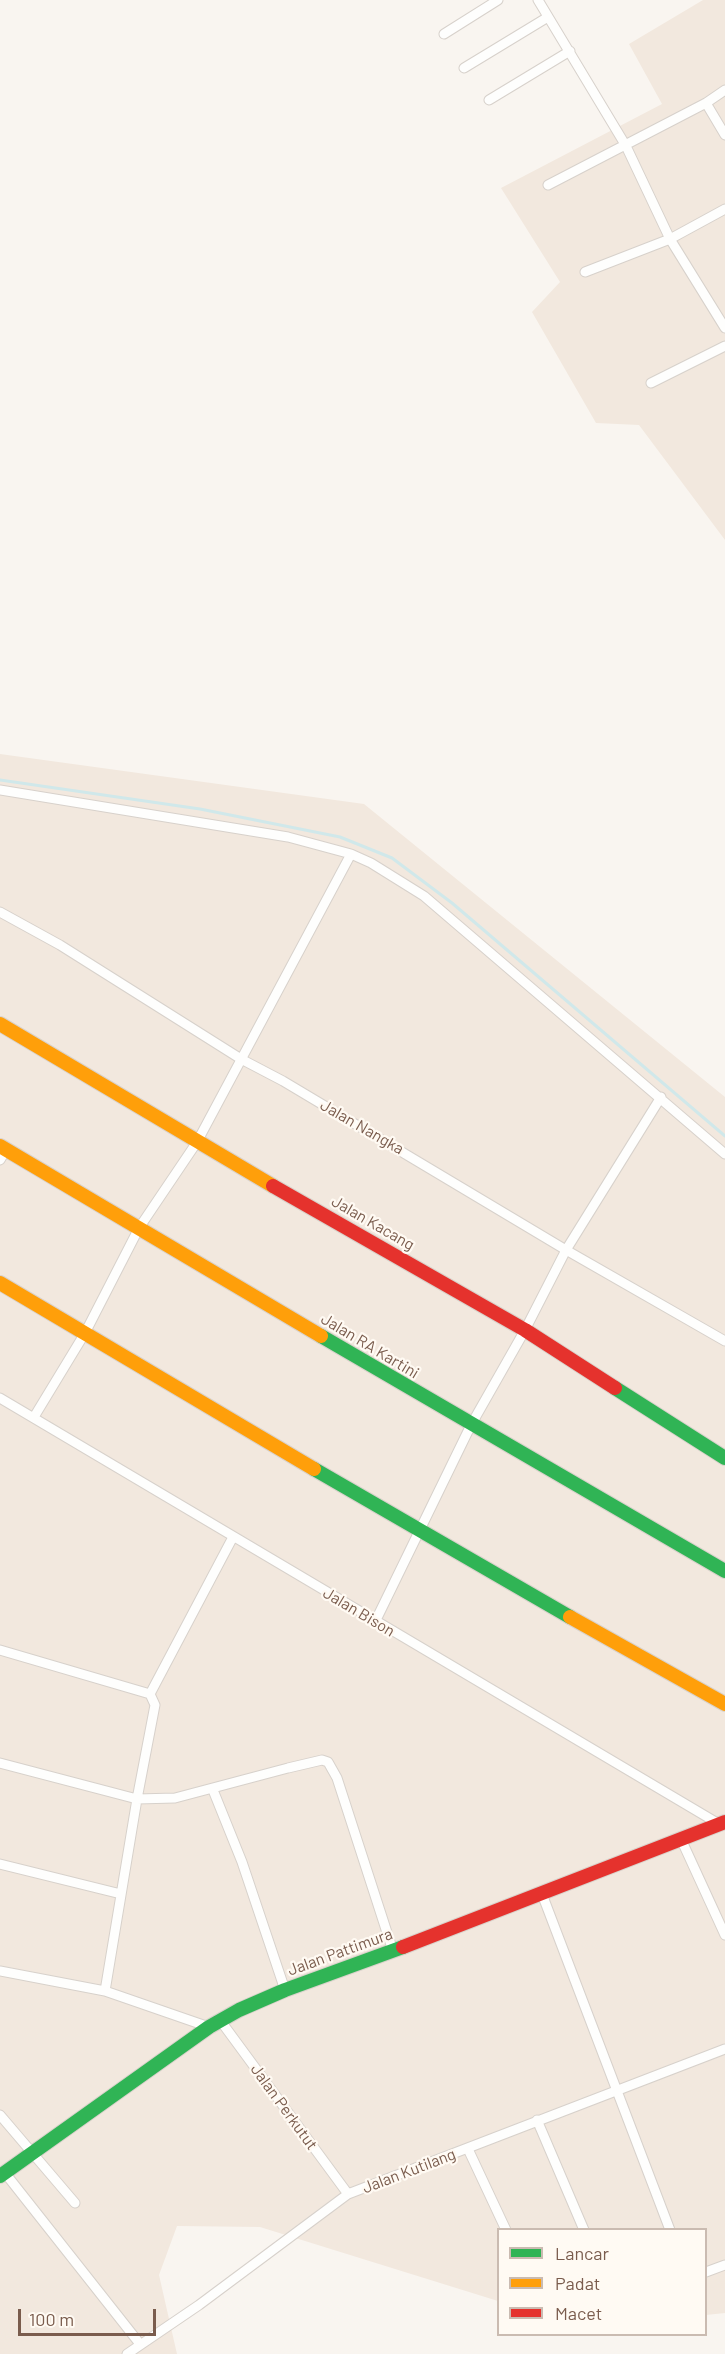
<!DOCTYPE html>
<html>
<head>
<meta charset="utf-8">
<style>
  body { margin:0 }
  #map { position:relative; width:725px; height:2354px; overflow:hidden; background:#f9f5f0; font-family:Barlow,sans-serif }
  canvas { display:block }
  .legend { position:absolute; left:497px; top:2228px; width:210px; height:108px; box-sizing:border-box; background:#fffaf3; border:2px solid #cabbb1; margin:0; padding:8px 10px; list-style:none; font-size:18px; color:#7a5c4d }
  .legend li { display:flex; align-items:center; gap:12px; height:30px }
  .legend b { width:30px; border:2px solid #cabbb1 }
  .scale { position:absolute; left:18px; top:2309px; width:138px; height:27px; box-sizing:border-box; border:3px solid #7a5c4d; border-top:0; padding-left:8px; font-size:18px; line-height:21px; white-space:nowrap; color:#7a5c4d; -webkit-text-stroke:4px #fffaf3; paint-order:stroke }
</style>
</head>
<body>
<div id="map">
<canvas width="725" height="2354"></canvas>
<ul class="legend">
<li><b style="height:8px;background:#30b455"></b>Lancar</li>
<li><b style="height:8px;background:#ff9f0a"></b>Padat</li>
<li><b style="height:8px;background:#e5322d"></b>Macet</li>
</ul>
<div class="scale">100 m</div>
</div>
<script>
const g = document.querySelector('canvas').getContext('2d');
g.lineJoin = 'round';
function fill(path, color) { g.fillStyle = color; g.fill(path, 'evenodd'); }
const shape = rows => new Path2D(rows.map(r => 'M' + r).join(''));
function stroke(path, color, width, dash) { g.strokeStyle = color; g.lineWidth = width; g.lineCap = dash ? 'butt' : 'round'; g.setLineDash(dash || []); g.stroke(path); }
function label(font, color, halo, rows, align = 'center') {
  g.font = font + ' Barlow,sans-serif'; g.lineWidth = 4.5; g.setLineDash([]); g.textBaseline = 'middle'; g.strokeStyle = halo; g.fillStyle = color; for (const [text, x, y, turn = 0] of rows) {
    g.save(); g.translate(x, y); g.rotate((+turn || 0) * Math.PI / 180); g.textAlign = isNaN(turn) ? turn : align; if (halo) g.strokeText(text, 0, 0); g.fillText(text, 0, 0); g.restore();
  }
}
fill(shape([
  [703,0,725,0,725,540,639,425,596,423,532,312,560,282,501,188,662,104,629,44],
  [0,754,364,804,725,1097,725,2313,706,2315,706,2230,498,2230,498,2301,260,2227,177,2226,159,2275,177,2354,0,2354]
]), '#f2e8de');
stroke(shape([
  [0,780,200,809,340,837,392,858,452,903,725,1136]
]), '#d0e8ea', 3);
const street = shape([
  [538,0,626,146,670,239,725,328],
  [444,34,498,0],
  [464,68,548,17],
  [489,100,570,51],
  [706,103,725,135],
  [548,185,706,103,725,90],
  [585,272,670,239,725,209],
  [651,383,725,346],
  [0,790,288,837,351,854,371,863,424,896,725,1154],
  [0,912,60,945,241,1059,283,1081,566,1250,725,1341],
  [0,1160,6,1150],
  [0,1398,719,1824],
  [34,1417,85,1333,139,1228,197,1142,351,854],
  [375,1622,471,1425,525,1330,566,1250,661,1097],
  [0,1650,150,1694,155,1705,137,1799,175,1798,288,1768,322,1760,328,1762,337,1778,393,1951],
  [150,1694,233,1537],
  [0,1763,137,1799,105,1991],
  [213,1790,242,1862,285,1990],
  [681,1839,725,1935],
  [0,1864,121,1894],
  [542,1894,670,2230],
  [0,1971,105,1991,209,2027],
  [220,2020,348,2194],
  [0,2115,75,2203],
  [537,2120,584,2230],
  [468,2149,506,2230],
  [5,2173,140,2344],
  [706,2272,725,2265],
  [127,2354,199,2305,348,2194,725,2049]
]);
const fast = shape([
  [321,1336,725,1571],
  [615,1388,725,1458],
  [314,1469,570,1617],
  [0,2176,209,2027,239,2010,285,1990,403,1947]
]);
const slow = shape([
  [0,1024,273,1186],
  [0,1146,321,1336],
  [0,1283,314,1469],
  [570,1617,725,1704]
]);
const jam = shape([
  [273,1186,525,1330,615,1388],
  [403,1947,725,1822]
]);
stroke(street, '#d7d1cb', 11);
stroke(fast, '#d9d2cb', 16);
stroke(slow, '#d9d2cb', 16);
stroke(jam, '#d9d2cb', 16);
stroke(street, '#fefefd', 9);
stroke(fast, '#30b455', 14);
stroke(slow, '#ff9f0a', 14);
stroke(jam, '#e5322d', 14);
label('16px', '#7a5c4d', '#fffaf3', [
  ["Jalan Nangka",362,1127,30],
  ["Jalan Kacang",373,1223,30],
  ["Jalan RA Kartini",370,1346,31],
  ["Jalan Bison",359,1612,31],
  ["Jalan Pattimura",340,1952,-20],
  ["Jalan Perkutut",284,2107,54],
  ["Jalan Kutilang",409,2171,-21]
]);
</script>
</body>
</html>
